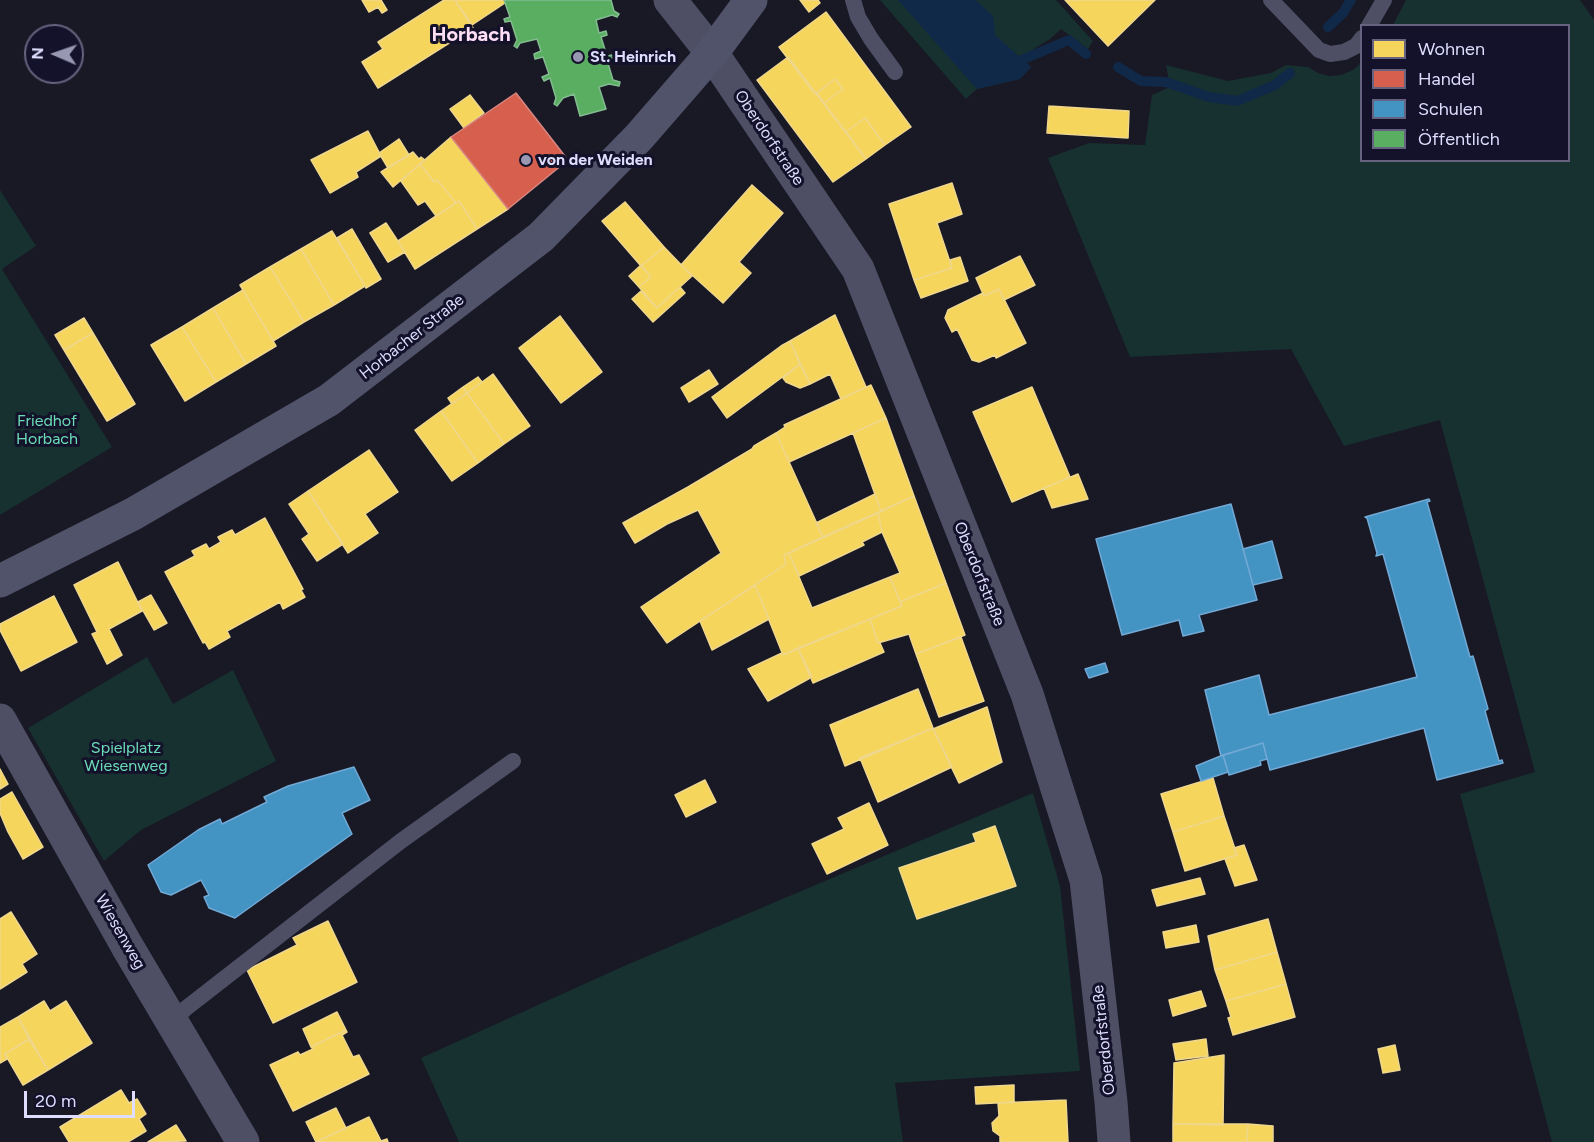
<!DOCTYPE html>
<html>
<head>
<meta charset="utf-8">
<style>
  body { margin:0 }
  #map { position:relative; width:1594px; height:1142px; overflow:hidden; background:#191825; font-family:Figtree,sans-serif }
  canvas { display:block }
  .legend { position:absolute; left:1360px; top:24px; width:210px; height:138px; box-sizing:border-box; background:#14122b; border:2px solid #65637f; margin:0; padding:8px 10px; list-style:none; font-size:18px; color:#deddfe }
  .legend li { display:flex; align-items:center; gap:12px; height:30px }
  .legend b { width:30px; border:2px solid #65637f }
  .north { position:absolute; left:24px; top:24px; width:60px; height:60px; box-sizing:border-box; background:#14122b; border:2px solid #65637f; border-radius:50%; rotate:272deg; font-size:16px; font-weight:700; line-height:24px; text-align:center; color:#deddfe }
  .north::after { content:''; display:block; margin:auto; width:21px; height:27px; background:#9998b2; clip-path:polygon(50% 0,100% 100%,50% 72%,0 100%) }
  .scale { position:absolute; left:24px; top:1091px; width:111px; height:27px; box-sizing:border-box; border:3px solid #deddfe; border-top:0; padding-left:8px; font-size:18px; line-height:21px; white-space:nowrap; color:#deddfe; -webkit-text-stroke:4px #14122b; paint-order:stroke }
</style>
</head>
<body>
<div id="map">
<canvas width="1594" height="1142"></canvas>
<ul class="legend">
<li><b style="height:16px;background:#f6d55c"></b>Wohnen</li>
<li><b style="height:16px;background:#d6604d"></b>Handel</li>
<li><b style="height:16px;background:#4393c3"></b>Schulen</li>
<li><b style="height:16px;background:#5aae61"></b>Öffentlich</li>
</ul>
<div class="north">N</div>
<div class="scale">20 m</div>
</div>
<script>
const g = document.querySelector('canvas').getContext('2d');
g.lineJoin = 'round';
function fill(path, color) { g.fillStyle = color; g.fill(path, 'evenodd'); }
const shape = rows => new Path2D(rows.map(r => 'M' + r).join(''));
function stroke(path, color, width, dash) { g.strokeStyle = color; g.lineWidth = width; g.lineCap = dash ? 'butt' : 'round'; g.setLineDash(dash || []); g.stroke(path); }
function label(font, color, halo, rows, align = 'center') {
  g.font = font + ' Figtree,sans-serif'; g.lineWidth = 6; g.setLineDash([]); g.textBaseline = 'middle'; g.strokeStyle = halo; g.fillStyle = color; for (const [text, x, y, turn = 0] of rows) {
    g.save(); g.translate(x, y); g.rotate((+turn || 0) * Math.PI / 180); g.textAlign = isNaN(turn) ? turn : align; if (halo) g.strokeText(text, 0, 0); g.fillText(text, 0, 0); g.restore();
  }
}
fill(shape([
  [880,0,1056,0,1093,41,1088,49,1061,29,1050,39,1021,57,1031,67,1020,79,977,89,966,99],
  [1406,0,1580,0,1594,20,1594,1142,1552,1142,1460,794,1535,772,1440,420,1344,446,1291,349,1130,357,1048,158,1089,143,1145,145,1152,95,1170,87,1166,65,1228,81,1271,73,1286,65,1308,67,1318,73,1329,76,1341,75,1353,70,1361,63,1362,160,1568,160,1568,26,1393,25],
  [0,190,36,246,2,269,112,447,0,515],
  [147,657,173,704,233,670,276,761,141,830,104,861,28,728],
  [1033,793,1060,886,1080,1071,895,1083,903,1142,459,1142,421,1058,624,966]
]), '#16312f');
fill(shape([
  [898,0,976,0,993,16,995,35,1031,67,1020,79,977,89]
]), '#102949');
const homes = shape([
  [362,0,381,0,387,10,382,13,378,7,369,12,362,0],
  [444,0,455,0,473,28,378,88,362,62,383,49,378,42,444,0],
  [455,0,504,0,505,3,472,25,455,0],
  [800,0,818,0,820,3,809,12,800,0],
  [1065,0,1155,0,1108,46,1065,0],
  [826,12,911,127,885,145,865,118,846,132,824,103,843,89,835,79,815,94,779,47,826,12],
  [788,57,866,159,833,182,757,80,788,57],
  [835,79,843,89,824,103,817,93,835,79],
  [470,95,484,113,464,128,450,109,470,95],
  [1049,106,1129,111,1128,138,1047,133,1049,106],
  [865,118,885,145,866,159,846,132,865,118],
  [368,131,381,156,356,172,358,177,330,193,311,160,368,131],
  [451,137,508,209,477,229,459,201,456,203,437,180,434,182,420,164,451,137],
  [399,139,409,155,388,168,379,153,399,139],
  [413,152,419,159,421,157,425,160,393,187,381,172,413,152],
  [420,164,434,182,437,180,456,203,436,216,425,201,418,205,401,181,420,164],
  [952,183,962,214,937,223,952,268,914,280,889,204,952,183],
  [752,185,783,213,739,262,751,273,723,303,681,265,752,185],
  [459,201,477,229,415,269,398,241,459,201],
  [625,202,664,247,641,266,602,221,625,202],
  [386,223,405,252,388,262,370,233,386,223],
  [352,229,381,279,366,288,337,238,352,229],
  [332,231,365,286,334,305,301,249,332,231],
  [664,247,692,276,657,308,639,287,651,277,641,266,664,247],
  [301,249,334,305,304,322,270,267,301,249],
  [1020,256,1035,285,1004,300,999,289,984,296,976,278,1020,256],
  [960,257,968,281,921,298,914,280,952,268,950,260,960,257],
  [641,265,651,277,639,287,629,276,641,265],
  [270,267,304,322,273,341,240,285,270,267],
  [680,287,685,293,653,322,632,299,641,291,657,308,680,287],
  [999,289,1026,343,996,358,995,355,979,362,972,360,957,329,952,332,945,318,948,310,983,293,984,296,999,289],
  [243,290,276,346,246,364,213,308,243,290],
  [213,308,246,364,216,382,182,327,213,308],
  [835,315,866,387,841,399,830,374,810,384,790,341,835,315],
  [560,316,602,372,561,403,519,348,560,316],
  [84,318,93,333,64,350,55,335,84,318],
  [182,327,216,382,185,401,151,345,182,327],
  [93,333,135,404,107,421,64,350,93,333],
  [790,341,800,364,727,418,712,397,781,346,790,341],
  [800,364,810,384,800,388,786,382,783,378,800,364],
  [709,370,718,384,689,402,681,388,709,370],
  [493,374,530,426,504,444,467,393,493,374],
  [478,377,482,382,467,393,463,387,478,377],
  [871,385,886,418,789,462,776,433,785,427,784,425,871,385],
  [463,387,467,393,452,404,448,398,463,387],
  [1032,387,1070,477,1012,502,973,412,1032,387],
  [467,393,504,444,478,463,441,411,467,393],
  [441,411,478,463,452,481,415,430,441,411],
  [886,418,914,496,881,511,853,433,886,418],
  [776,433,823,537,784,555,786,564,667,643,641,607,721,553,698,510,667,524,635,543,623,523,688,487,752,449,754,446,776,433],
  [369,450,398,492,365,514,378,533,348,553,308,491,369,450],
  [1078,474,1088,499,1052,508,1044,488,1078,474],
  [308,491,343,544,317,561,302,539,309,534,289,504,308,491],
  [875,494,881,511,823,537,816,523,875,494],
  [914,496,946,583,900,602,890,577,900,573,882,532,878,513,914,496],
  [878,513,882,532,862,542,864,545,799,576,789,553,878,513],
  [265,518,303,589,301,590,305,597,283,609,280,602,227,631,230,637,209,649,205,642,203,643,165,572,195,556,192,551,206,544,209,549,221,542,218,537,232,530,235,535,265,518],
  [789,553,812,608,890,577,902,606,783,655,755,585,786,564,784,555,789,553],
  [118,562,142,611,109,629,122,655,107,664,92,634,97,632,74,585,118,562],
  [946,583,965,635,916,654,909,634,878,643,870,619,902,606,900,602,946,583],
  [755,585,769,619,712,650,700,621,755,585],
  [151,595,167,623,154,630,138,602,151,595],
  [54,596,77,642,21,671,0,630,0,624,54,596],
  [870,619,878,643,880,643,884,652,813,683,798,648,870,619],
  [961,637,984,701,939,717,916,654,961,637],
  [798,648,812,677,768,701,748,669,782,653,783,655,798,648],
  [918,689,933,728,845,766,830,725,918,689],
  [987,707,1002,762,959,783,933,729,987,707],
  [933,728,952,767,878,802,860,758,933,728],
  [0,769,8,784,0,789,0,769],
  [1213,778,1224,816,1173,832,1161,794,1213,778],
  [705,780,716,802,686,817,675,795,705,780],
  [12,792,43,847,23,859,8,832,0,813,0,799,12,792],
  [869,803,888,845,827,874,812,844,844,829,838,818,869,803],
  [1224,816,1237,855,1185,871,1173,832,1224,816],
  [995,826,1016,886,917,919,899,868,976,842,973,834,995,826],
  [1244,845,1257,880,1235,886,1225,859,1237,855,1234,848,1244,845],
  [1200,878,1205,894,1157,906,1152,890,1200,878],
  [11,912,37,954,22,964,27,972,0,989,0,919,11,912],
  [1268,919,1277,952,1215,970,1208,936,1268,919],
  [328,921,357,982,273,1023,247,970,297,945,293,938,328,921],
  [1196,925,1199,942,1166,948,1163,932,1196,925],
  [1277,952,1286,984,1226,1001,1215,970,1277,952],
  [1286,984,1295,1017,1233,1035,1228,1018,1231,1017,1226,1001,1286,984],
  [1201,991,1206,1006,1173,1016,1169,1000,1201,991],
  [44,1001,50,1011,66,1001,92,1043,48,1070,18,1017,44,1001],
  [337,1012,346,1030,311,1047,303,1029,337,1012],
  [18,1017,29,1039,5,1054,7,1059,0,1063,0,1027,18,1017],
  [346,1030,347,1032,342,1035,353,1057,359,1055,369,1074,293,1111,270,1065,298,1052,300,1055,313,1049,311,1047,346,1030],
  [29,1039,48,1070,23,1085,5,1054,29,1039],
  [1206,1039,1208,1056,1176,1060,1173,1044,1206,1039],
  [1395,1045,1400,1070,1383,1073,1378,1049,1395,1045],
  [1224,1055,1223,1125,1173,1124,1174,1063,1224,1055],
  [1014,1085,1014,1102,976,1104,975,1087,1014,1085],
  [121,1090,129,1103,137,1099,146,1114,139,1119,146,1131,128,1142,69,1142,60,1127,121,1090],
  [1066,1100,1068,1142,1000,1142,1000,1136,993,1131,992,1123,999,1116,998,1103,1066,1100],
  [336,1108,346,1128,316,1142,306,1122,336,1108],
  [369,1117,381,1141,387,1139,388,1142,316,1142,369,1117],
  [1173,1124,1248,1124,1247,1142,1173,1142,1173,1124],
  [1248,1124,1273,1126,1273,1142,1247,1142,1248,1124],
  [176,1125,186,1141,148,1142,176,1125]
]);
fill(homes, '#f6d55c');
stroke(homes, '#efd78d', 1.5);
const shops = shape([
  [516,93,568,160,508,209,451,137,516,93]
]);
fill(shops, '#d6604d');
stroke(shops, '#d88682', 1.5);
const schools = shape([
  [1429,499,1430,501,1427,502,1470,657,1473,656,1488,709,1485,711,1499,761,1502,760,1503,763,1437,780,1424,728,1270,770,1263,743,1221,756,1205,690,1259,675,1269,715,1417,677,1383,554,1376,556,1377,553,1367,518,1365,517,1429,499],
  [1231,504,1257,600,1199,615,1204,631,1183,636,1179,620,1122,635,1096,539,1231,504],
  [1272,541,1282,578,1253,585,1243,549,1272,541],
  [1105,663,1108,672,1089,678,1085,669,1105,663],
  [1263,743,1267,759,1260,761,1261,765,1229,775,1223,755,1263,743],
  [1223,755,1228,772,1201,781,1196,766,1223,755],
  [354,767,370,800,342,813,352,834,235,918,209,908,204,897,209,895,201,880,171,895,161,892,148,865,198,830,220,819,222,824,267,802,264,797,288,786,354,767]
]);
fill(schools, '#4393c3');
stroke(schools, '#72a9d5', 1.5);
const public = shape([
  [504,0,611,0,614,11,619,14,617,17,612,15,596,20,599,33,606,31,607,35,601,37,607,56,612,55,613,58,607,60,613,80,620,82,619,86,609,84,599,87,606,109,580,116,574,94,563,98,557,106,554,104,556,98,550,78,544,81,542,77,549,74,543,57,535,59,534,54,541,51,537,39,520,43,517,48,514,46,517,40,511,21,505,22,504,19,510,17,504,0]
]);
fill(public, '#5aae61');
stroke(public, '#82bc90', 1.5);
stroke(shape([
  [1328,27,1343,13,1351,0],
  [1012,64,1069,40,1086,54],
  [1118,67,1141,81,1166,82,1209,97,1237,101,1275,85,1290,73]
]), '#102949', 10);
stroke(shape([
  [853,0,858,17,871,39,895,72],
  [1271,0,1319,50,1330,54,1344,52,1356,46,1362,38],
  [1369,26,1384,0],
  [172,1022,185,1009,401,841,513,761]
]), '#4e4e65', 16);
stroke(shape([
  [670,0,712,53,858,269,1027,694,1086,880,1111,1102,1114,1142],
  [0,720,127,946,243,1142]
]), '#4e4e65', 33);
stroke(shape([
  [0,581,133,514,329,400,541,237,639,137,712,53,751,0]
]), '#51536b', 33);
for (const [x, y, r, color] of [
  [578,57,6,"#9998b2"],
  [526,160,6,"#9998b2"]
]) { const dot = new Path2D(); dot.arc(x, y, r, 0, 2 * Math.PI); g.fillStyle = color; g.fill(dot); stroke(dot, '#14122b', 2); }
label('bold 16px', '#deddfe', '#14122b', [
  ["St. Heinrich",590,57],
  ["von der Weiden",538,160]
], 'left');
label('16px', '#deddfe', '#14122b', [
  ["Oberdorfstraße",769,138,56],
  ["Horbacher Straße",412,337,-38],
  ["Oberdorfstraße",979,574,68],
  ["Wiesenweg",120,932,60],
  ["Oberdorfstraße",1104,1040,-96]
]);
label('16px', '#6addb6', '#14122b', [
  ["Friedhof",47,421],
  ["Horbach",47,439],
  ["Spielplatz",126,748],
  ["Wiesenweg",126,766]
]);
label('bold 20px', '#fedff6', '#14122b', [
  ["Horbach",471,35]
]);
</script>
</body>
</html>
